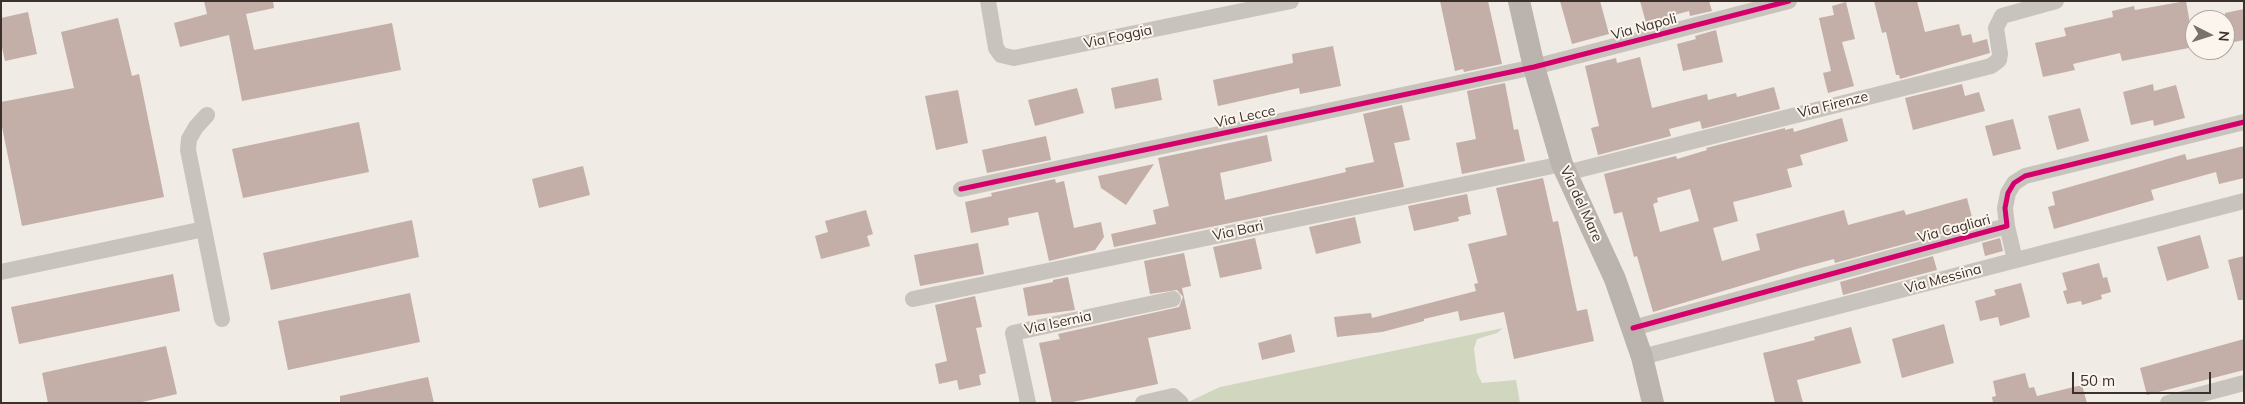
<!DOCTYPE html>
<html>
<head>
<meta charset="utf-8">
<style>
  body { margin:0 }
  #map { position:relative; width:2245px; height:404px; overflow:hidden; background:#f0ebe5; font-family:Mulish,sans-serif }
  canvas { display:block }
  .frame { position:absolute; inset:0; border:2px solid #3b302b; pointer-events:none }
  .north { position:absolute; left:2185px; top:10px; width:50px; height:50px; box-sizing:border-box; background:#fbf5ee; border:1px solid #aea6a0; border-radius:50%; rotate:95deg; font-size:14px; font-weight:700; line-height:20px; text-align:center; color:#3b302b }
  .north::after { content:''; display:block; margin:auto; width:18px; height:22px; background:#7a716c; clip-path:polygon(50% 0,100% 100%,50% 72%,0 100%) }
  .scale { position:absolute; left:2072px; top:372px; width:139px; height:22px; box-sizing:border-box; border:2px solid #3b302b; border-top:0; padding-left:6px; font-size:15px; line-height:18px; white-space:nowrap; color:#3b302b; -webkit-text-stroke:4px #fbf5ee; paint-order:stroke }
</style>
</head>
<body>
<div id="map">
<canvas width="2245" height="404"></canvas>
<div class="frame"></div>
<div class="north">N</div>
<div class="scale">50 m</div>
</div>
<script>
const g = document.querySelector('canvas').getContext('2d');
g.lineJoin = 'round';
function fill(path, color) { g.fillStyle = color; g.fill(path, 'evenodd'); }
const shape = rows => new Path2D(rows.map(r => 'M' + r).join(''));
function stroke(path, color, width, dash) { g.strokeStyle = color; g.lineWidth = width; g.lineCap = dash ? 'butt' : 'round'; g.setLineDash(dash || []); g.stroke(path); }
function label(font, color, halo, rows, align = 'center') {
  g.font = font + ' Mulish,sans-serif'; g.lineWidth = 4; g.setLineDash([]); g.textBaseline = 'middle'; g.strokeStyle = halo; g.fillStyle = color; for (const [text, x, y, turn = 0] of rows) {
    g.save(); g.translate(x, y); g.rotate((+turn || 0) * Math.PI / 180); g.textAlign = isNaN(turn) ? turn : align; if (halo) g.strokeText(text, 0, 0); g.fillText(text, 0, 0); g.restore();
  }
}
fill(shape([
  [1503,328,1497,333,1477,339,1474,349,1477,373,1482,383,1516,380,1520,403,1188,402,1220,387]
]), '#d1d6bf');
fill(shape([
  [204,1,273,1,274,8,246,14,254,50,392,23,401,70,242,101,229,35,180,47,174,23,207,14],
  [1440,1,1488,1,1502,64,1464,72,1463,69,1455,71],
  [1560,1,1600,1,1609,34,1572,44],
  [1640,1,1709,1,1712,11,1690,16,1689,11,1646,23],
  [1874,1,1917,1,1925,32,1959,24,1962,36,1971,34,1973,43,1987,39,1990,53,1900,79,1899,75,1896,75,1886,32,1882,33],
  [2186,1,2194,47,2122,61,2120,53,2073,64,2075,70,2043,77,2035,43,2066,36,2064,28,2113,17,2112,11,2134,6,2135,10],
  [1846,2,1855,39,1842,42,1854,86,1828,93,1823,73,1831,71,1819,18,1834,15,1832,6],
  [2244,9,2244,40,2225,44,2225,13],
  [28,12,37,54,5,61,1,43,1,18],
  [118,18,132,76,139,74,164,197,22,226,1,122,1,102,74,88,61,32],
  [1716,30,1723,62,1683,71,1677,44,1696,39,1695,36],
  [1333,46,1341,86,1300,94,1299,88,1218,106,1213,80,1293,63,1292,54],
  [1640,57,1652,108,1707,94,1708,100,1736,93,1737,97,1774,87,1780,109,1702,129,1700,121,1669,129,1671,136,1598,155,1591,128,1599,126,1585,66,1616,58,1617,63],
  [1158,78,1162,100,1115,109,1111,88],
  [1505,83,1514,130,1518,129,1525,161,1462,174,1456,143,1476,139,1467,91],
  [1962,84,1965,96,1979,92,1985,111,1913,130,1905,98],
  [2153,84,2154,91,2176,85,2185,118,2154,126,2153,120,2131,125,2123,92],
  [1077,88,1084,113,1035,126,1028,100],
  [958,90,968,143,936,150,925,96],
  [1402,105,1410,140,1394,143,1404,187,1114,247,1111,234,1156,224,1153,210,1169,206,1158,158,1267,135,1272,161,1220,173,1225,200,1346,172,1345,168,1374,162,1363,114],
  [2080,108,2089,141,2057,150,2048,116],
  [1842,118,1848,141,1800,155,1803,165,1787,169,1792,187,1733,202,1738,221,1713,228,1722,261,1760,250,1756,234,1844,210,1848,225,1904,210,1906,215,1967,198,1974,225,1835,263,1834,259,1800,268,1653,312,1637,256,1634,257,1622,212,1614,214,1604,174,1676,156,1677,159,1707,150,1706,148,1785,128,1785,130,1793,128,1794,132],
  [1690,189,1699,221,1660,232,1653,204,1658,202,1657,198],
  [2013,119,2021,149,1993,156,1985,126],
  [359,122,369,172,243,198,232,149],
  [1046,136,1051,160,987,173,982,150],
  [2244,146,2244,178,2219,184,2216,172,2151,190,2154,200,2054,229,2048,207,2055,205,2052,192,2185,154,2187,160],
  [1154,164,1126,205,1101,188,1098,176],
  [583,166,590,195,539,208,532,179],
  [1543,178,1553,222,1558,221,1577,311,1587,309,1594,341,1514,359,1504,312,1460,321,1458,311,1424,319,1424,321,1382,332,1337,337,1334,317,1371,313,1372,318,1476,291,1474,284,1478,283,1468,244,1507,235,1496,188],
  [1055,179,1056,183,1064,181,1074,228,1101,222,1104,237,1095,250,1049,261,1038,212,1008,218,1009,225,971,233,965,202,992,196,991,193],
  [1467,194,1471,214,1458,217,1459,221,1414,231,1408,206],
  [866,210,873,234,867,236,870,246,821,259,815,236,828,232,825,221],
  [1355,217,1361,243,1316,254,1309,227],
  [412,220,419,257,271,290,263,253],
  [2200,235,2209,268,2167,281,2157,247],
  [1255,238,1262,269,1220,278,1213,247],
  [2000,238,2003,251,1985,256,1982,243],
  [978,243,984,274,920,286,914,255],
  [1184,253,1191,286,1182,288,1191,329,1148,338,1158,384,1068,403,1052,403,1039,343,1060,339,1058,334,1179,307,1183,297,1177,290,1150,294,1144,261],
  [1933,256,1937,270,1843,295,1840,282],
  [2244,256,2244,300,2238,300,2228,260],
  [2099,263,2103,278,2107,277,2111,292,2101,295,2102,299,2082,305,2081,301,2067,304,2063,291,2067,290,2062,273],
  [173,274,180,311,19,344,11,307],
  [1068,277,1075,310,1028,316,1023,288,1053,282,1053,280],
  [2021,283,2030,317,2000,326,1998,317,1980,321,1975,301,1996,295,1994,290],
  [410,293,420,342,288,370,278,321],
  [975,296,982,327,976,328,986,373,979,375,981,385,959,390,957,380,939,384,935,364,947,361,935,305],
  [1944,324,1954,363,1902,378,1892,339],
  [1851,327,1861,363,1797,380,1803,403,1775,403,1763,353,1815,340,1814,337],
  [1291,334,1295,352,1262,360,1258,343],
  [2244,339,2244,370,2147,395,2140,368],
  [166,346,177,394,138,403,48,403,42,373],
  [2025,373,2029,388,2034,387,2037,396,2082,385,2087,403,1993,403,1992,397,1996,396,1993,381],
  [428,377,434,403,340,403,340,396]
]), '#c3afa7');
stroke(shape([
  [988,1,996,48,1001,55,1014,58,1291,1],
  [207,115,196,127,189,139,188,150,222,319],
  [1566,173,1991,66,1999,60,2000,54,1996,28,2002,16,2056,1],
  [961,189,1534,67,1789,1],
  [2007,226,2015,260],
  [1,272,204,229],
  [913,299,1562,164],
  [1633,328,2007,226,2005,208,2008,193,2014,183,2025,176,2244,122],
  [1642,357,2244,201],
  [1028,403,1013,333,1173,299],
  [1143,403,1173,396,1181,403],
  [2168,403,2244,383]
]), '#c9c3be', 16);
stroke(shape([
  [1519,1,1534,67,1562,164,1615,279,1642,357,1653,403]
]), '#bab3ae', 22);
stroke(shape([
  [961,189,1534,67,1789,1],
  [1633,328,2007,226,2005,208,2008,193,2014,183,2025,176,2244,122]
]), '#d6006c', 5);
label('14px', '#3b302b', '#fbf5ee', [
  ["Via Napoli",1644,27,-15],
  ["Via Foggia",1118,37,-12],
  ["Via Firenze",1833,105,-14],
  ["Via Lecce",1245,117,-12],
  ["Via del Mare",1581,204,65],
  ["Via Cagliari",1954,229,-15],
  ["Via Bari",1238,231,-12],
  ["Via Messina",1943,279,-15],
  ["Via Isernia",1058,323,-12]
]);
</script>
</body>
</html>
